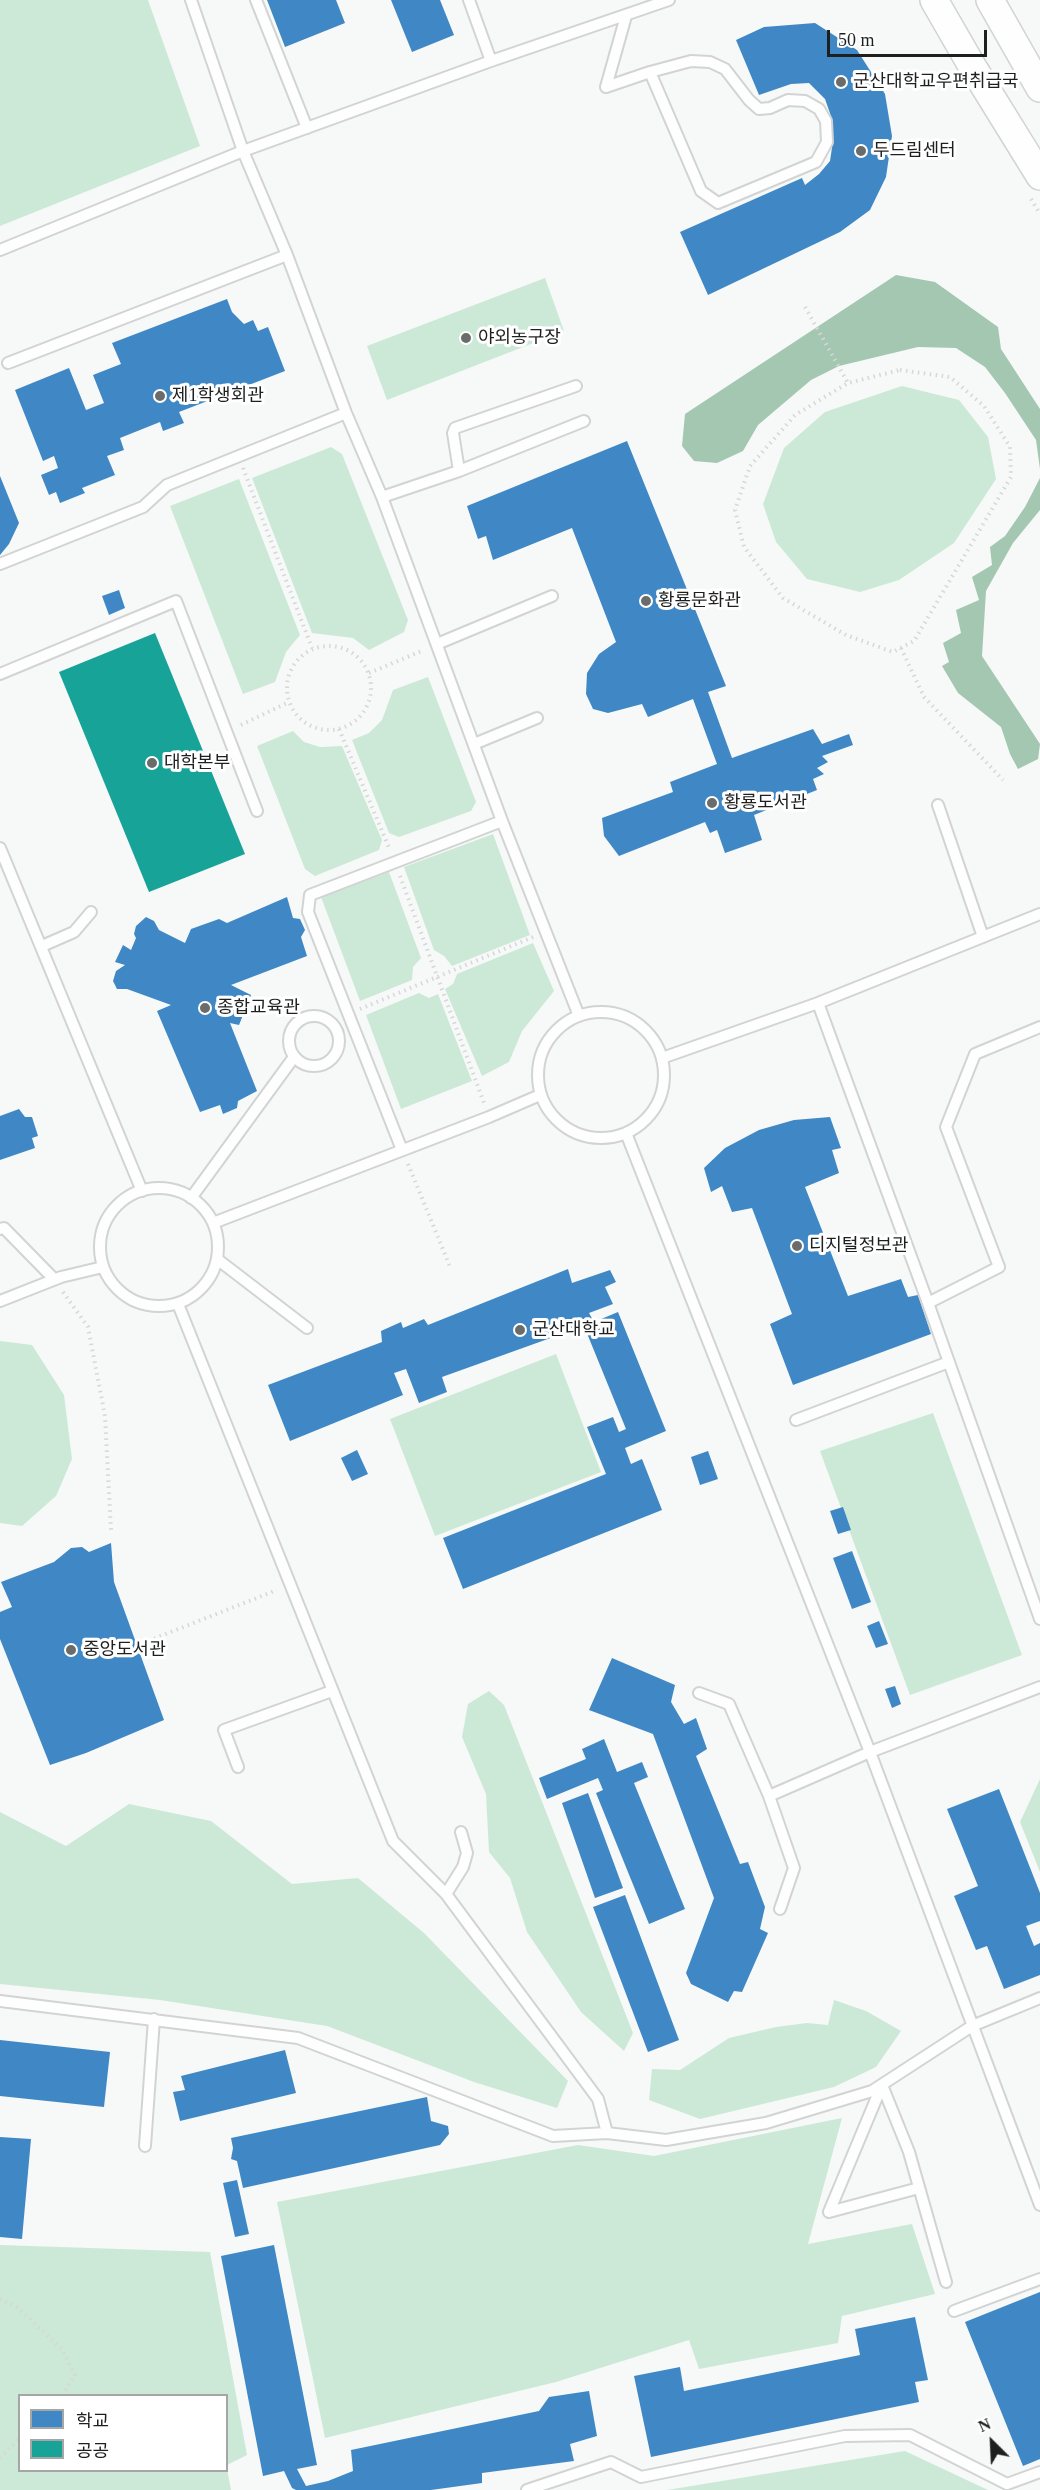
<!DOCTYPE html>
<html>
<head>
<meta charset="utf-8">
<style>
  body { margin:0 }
  #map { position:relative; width:1040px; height:2490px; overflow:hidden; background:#f6f9f7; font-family:"Times New Roman","Noto Sans KR",serif }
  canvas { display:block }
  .legend { position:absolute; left:18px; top:2394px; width:210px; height:78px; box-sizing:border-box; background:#fff; border:2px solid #a5a6a5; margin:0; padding:8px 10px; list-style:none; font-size:18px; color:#1e201f }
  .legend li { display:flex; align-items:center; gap:12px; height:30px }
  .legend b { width:30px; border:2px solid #a5a6a5 }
  .north { position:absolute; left:962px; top:2412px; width:60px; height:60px; -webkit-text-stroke:4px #fff; paint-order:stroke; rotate:336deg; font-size:16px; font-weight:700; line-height:24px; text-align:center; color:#1e201f }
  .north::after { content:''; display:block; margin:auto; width:21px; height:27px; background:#1e201f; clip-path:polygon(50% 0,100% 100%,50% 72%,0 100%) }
  .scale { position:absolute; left:827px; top:30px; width:160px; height:27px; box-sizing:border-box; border:3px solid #1e201f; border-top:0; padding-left:8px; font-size:18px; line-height:21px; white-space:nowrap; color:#1e201f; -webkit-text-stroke:4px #fff; paint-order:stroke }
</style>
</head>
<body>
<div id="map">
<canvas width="1040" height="2490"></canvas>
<ul class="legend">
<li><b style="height:16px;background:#3f88c5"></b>학교</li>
<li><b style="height:16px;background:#17a398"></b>공공</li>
</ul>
<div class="north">N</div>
<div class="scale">50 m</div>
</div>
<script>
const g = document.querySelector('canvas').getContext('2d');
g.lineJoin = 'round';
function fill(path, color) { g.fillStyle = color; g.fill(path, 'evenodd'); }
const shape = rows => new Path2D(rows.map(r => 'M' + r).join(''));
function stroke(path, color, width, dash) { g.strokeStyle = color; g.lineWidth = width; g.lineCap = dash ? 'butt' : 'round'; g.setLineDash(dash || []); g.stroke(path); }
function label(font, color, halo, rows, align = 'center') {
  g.font = font + ' "Times New Roman","Noto Sans KR",serif'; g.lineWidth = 6; g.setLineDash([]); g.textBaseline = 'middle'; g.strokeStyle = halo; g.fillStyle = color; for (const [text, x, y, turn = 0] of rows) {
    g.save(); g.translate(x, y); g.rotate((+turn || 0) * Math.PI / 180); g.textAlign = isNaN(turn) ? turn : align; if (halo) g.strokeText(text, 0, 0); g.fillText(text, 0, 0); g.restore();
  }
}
fill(shape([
  [0,0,148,0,200,146,0,226],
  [545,278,564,331,387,400,367,346],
  [902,386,959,400,988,437,996,479,954,543,899,580,860,592,807,579,776,542,763,504,784,448,825,412],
  [331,447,342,454,408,620,404,632,369,650,353,638,312,633,252,478],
  [239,479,300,635,286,652,275,682,243,694,170,506],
  [428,677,476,802,471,811,399,837,389,833,352,740,369,733,382,720,393,690],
  [293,731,304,742,320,747,342,746,382,840,379,850,315,876,305,869,257,746],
  [493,834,530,935,452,966,444,956,434,950,404,867],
  [389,872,421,958,413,967,412,980,360,1001,321,897],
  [533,943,554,991,522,1031,509,1062,482,1076,445,989,453,984,457,974],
  [419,993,429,998,438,994,472,1081,401,1109,366,1015],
  [0,1341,32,1345,64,1395,72,1459,56,1496,22,1526,0,1523],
  [556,1354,601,1472,435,1536,390,1419],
  [933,1413,1022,1655,910,1695,820,1451],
  [489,1691,504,1705,633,2033,624,2051,581,2012,527,1932,510,1878,489,1852,486,1794,462,1737,468,1704],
  [1040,1779,1040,1872,1020,1822],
  [129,1804,211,1821,292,1884,358,1878,424,1933,568,2081,557,2108,474,2082,327,2026,160,2000,0,1984,0,1812,66,1846],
  [834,2000,866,2011,901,2031,876,2067,834,2087,700,2119,649,2100,652,2069,680,2070,729,2038,776,2027,807,2023,828,2025],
  [842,2118,808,2244,912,2224,935,2294,842,2316,838,2343,699,2369,689,2340,556,2382,325,2438,277,2202,578,2145,654,2156],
  [0,2245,210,2252,247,2455,227,2465,226,2396,20,2396,20,2470,227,2469,231,2490,0,2490],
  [905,2451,988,2490,667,2490]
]), '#cce9d7');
fill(shape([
  [896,275,935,282,998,327,1001,349,1040,409,1040,469,1036,440,1005,393,985,367,956,348,918,347,839,366,811,380,758,425,743,451,717,463,694,461,682,446,685,414],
  [1040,478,1040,510,1013,543,986,591,982,656,1040,744,1038,759,1018,769,1010,754,1001,727,958,693,942,666,949,662,943,643,961,633,956,610,979,600,972,577,992,565,990,547,1005,536,1025,507]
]), '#a3c7b1');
fill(shape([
  [267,0,336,0,345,23,285,47],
  [391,0,440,0,454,35,412,52],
  [815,23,857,50,885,94,892,136,886,177,870,210,840,232,708,295,680,232,802,178,805,185,819,174,830,161,833,141,832,119,825,99,809,83,791,84,759,95,736,40,764,27],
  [227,299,232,312,244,324,253,320,258,331,268,327,285,371,179,412,184,423,163,431,160,422,120,438,124,450,107,456,115,475,82,488,85,493,60,503,56,492,49,495,41,475,58,468,54,456,43,461,15,390,69,368,86,410,104,403,93,375,121,364,112,343],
  [627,441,726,686,708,692,732,758,813,729,822,744,849,734,853,745,822,756,828,762,817,768,824,774,813,779,817,790,754,815,762,840,725,853,717,830,710,833,705,822,619,856,604,836,602,818,673,792,670,782,717,764,693,699,648,717,642,704,608,713,593,709,586,694,587,673,599,654,616,642,572,528,493,560,486,536,478,539,467,506],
  [0,476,19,523,9,544,0,555],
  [119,590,125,608,109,615,102,596],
  [287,897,293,918,300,919,305,930,301,937,307,956,231,985,251,995,239,1025,230,1023,257,1091,238,1101,237,1108,223,1114,220,1105,200,1112,157,1011,171,1005,127,989,117,989,113,981,116,971,125,965,115,962,123,945,131,950,136,938,134,934,136,926,146,917,154,921,159,930,185,943,191,929,219,919,227,923],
  [19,1109,25,1117,32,1117,38,1136,32,1138,35,1148,0,1160,0,1116],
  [830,1117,841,1148,832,1150,839,1173,805,1187,848,1296,901,1279,908,1297,918,1295,931,1334,793,1385,770,1324,792,1314,752,1208,732,1212,722,1186,711,1192,704,1168,725,1148,759,1130,794,1120],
  [568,1269,572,1283,610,1270,616,1282,605,1287,613,1304,589,1313,594,1322,618,1312,666,1431,625,1448,631,1464,642,1459,662,1510,463,1589,443,1538,606,1474,587,1427,613,1417,619,1432,626,1429,584,1326,442,1377,447,1392,419,1403,406,1369,394,1373,403,1395,290,1441,268,1385,382,1342,381,1331,401,1322,403,1328,424,1319,428,1325],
  [357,1450,368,1474,352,1481,341,1458],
  [708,1451,718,1479,700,1485,691,1457],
  [843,1507,851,1530,838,1534,830,1511],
  [111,1543,114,1582,164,1720,86,1753,50,1765,0,1639,0,1612,12,1607,1,1582,54,1562,71,1548,82,1547,89,1552],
  [852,1551,871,1602,852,1609,833,1558],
  [879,1621,888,1644,876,1648,867,1626],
  [612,1658,675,1685,671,1702,684,1724,696,1718,707,1749,696,1756,740,1864,748,1862,765,1907,760,1929,768,1933,742,1992,734,1991,728,2002,691,1984,686,1973,714,1898,653,1734,589,1710],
  [895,1686,901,1704,892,1708,885,1689],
  [604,1739,617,1772,642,1762,648,1777,634,1783,685,1909,649,1924,596,1793,603,1790,598,1778,547,1799,539,1778,586,1759,582,1749],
  [999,1789,1040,1893,1040,1921,1026,1926,1034,1946,1040,1943,1040,1975,1004,1989,987,1946,976,1950,954,1896,978,1886,947,1809],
  [588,1793,623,1888,595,1898,562,1803],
  [625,1895,679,2040,648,2052,593,1907],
  [0,2040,110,2052,104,2107,0,2096],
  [285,2050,296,2093,180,2121,173,2092,185,2090,181,2076],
  [427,2097,431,2121,448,2126,449,2134,440,2145,243,2188,237,2161,231,2159,233,2148,231,2138],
  [0,2137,31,2139,22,2239,0,2237],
  [237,2180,249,2234,235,2237,223,2183],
  [274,2245,317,2465,297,2469,306,2486,328,2481,353,2471,351,2450,539,2411,549,2397,589,2391,597,2436,570,2444,574,2461,482,2473,482,2483,431,2490,296,2490,292,2488,284,2471,263,2476,221,2256],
  [1040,2292,1040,2459,1023,2466,965,2322],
  [915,2317,928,2380,915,2382,919,2402,651,2457,634,2376,680,2367,684,2391,860,2355,855,2329]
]), '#3f88c5');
fill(shape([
  [155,633,245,854,149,892,59,672]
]), '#17a398');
const service = shape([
  [191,0,243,151,287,255,346,413,382,497,502,821,579,1016],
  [256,0,307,128],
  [469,0,491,61],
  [606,87,650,72,691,61,710,62,725,69,749,100,759,109,770,108,788,100,805,101,819,109,826,121,827,142,816,162,718,203,701,191,650,72],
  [606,87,626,16],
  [0,250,243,151,491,61,669,0],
  [8,363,287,255],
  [459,471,453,433,455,428,576,386],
  [382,497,459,471,584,421],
  [0,564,143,507,167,485,346,413],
  [437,644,552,596],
  [0,674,176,601,257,811],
  [474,744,537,718],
  [938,805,983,937],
  [0,848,142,1191],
  [42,946,74,932,91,912],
  [818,1003,928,1303,1040,1619],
  '538 1075a63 63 0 1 1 126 0a63 63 0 1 1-126 0Z',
  '289 1041a25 25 0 1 1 50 0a25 25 0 1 1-50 0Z',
  [662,1058,818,1003,1040,914],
  [626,1133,870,1752,1040,2205],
  [402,1150,308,912,310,895,502,821],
  '100 1247a59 59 0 1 1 118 0a59 59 0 1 1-118 0Z',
  [191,1198,294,1057],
  [213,1223,489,1117,540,1095],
  [0,1229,4,1228,54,1279],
  [217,1259,307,1328],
  [0,1301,61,1277,103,1267],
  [928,1303,999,1267,946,1127,975,1054,1040,1027],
  [178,1304,393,1841,446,1894,598,2099,607,2133],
  [796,1420,949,1362],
  [699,1693,729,1704,769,1796,870,1752,1040,1687],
  [238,1767,224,1730,332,1691],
  [769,1796,794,1868,780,1909],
  [446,1894,463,1867,467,1853,461,1832],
  [0,2001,298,2038,553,2136,607,2133,666,2140,766,2123,872,2091,972,2026,1040,1998],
  [882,2085,829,2212,919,2188],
  [882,2085,909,2152,946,2282],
  [145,2146,154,2019],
  [954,2311,1040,2279],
  [527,2490,611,2462,641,2477,845,2436,910,2435,1007,2484,1040,2472]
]);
const tertiary = shape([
  [934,0,972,66,1040,176],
  [990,0,1040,88]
]);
stroke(service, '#d2d4d3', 14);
stroke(tertiary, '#d2d4d3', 30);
stroke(shape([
  [1031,199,1040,214],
  [805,307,848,383],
  [900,370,950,377,984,406,1010,447,1011,477,914,641,893,652,846,635,783,598,744,547,735,510,750,466,795,415,848,383,900,370],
  [243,468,312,648],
  '287 688a42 42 0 1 1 84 0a42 42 0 1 1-84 0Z',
  [901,648,924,697,1003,780],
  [369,673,424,650],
  [241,725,289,702],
  [339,729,390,850],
  [400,876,484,1103],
  [360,1009,533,937],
  [408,1164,451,1269],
  [63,1292,88,1327,105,1416,111,1530],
  [143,1643,277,1590],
  [0,2299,18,2308,62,2349,75,2375,62,2396],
  [0,2458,20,2438]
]), '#d6d7d6', 4, [1.5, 4.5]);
stroke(service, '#fefefe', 10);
stroke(tertiary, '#fefefe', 27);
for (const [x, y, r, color] of [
  [841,82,6,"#6a6c6b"],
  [861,151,6,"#6a6c6b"],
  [466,338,6,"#6a6c6b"],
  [160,396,6,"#6a6c6b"],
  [646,601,6,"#6a6c6b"],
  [152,763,6,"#6a6c6b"],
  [712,803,6,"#6a6c6b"],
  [205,1008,6,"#6a6c6b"],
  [797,1246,6,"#6a6c6b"],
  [520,1330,6,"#6a6c6b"],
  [71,1650,6,"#6a6c6b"]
]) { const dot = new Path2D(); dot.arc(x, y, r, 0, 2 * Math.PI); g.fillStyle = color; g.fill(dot); stroke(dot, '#fff', 2); }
label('18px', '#1e201f', '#fff', [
  ["군산대학교우편취급국",853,82],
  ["두드림센터",873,151],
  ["야외농구장",478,338],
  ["제1학생회관",172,396],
  ["황룡문화관",658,601],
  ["대학본부",164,763],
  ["황룡도서관",724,803],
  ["종합교육관",217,1008],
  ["디지털정보관",809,1246],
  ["군산대학교",532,1330],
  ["중앙도서관",83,1650]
], 'left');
</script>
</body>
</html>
